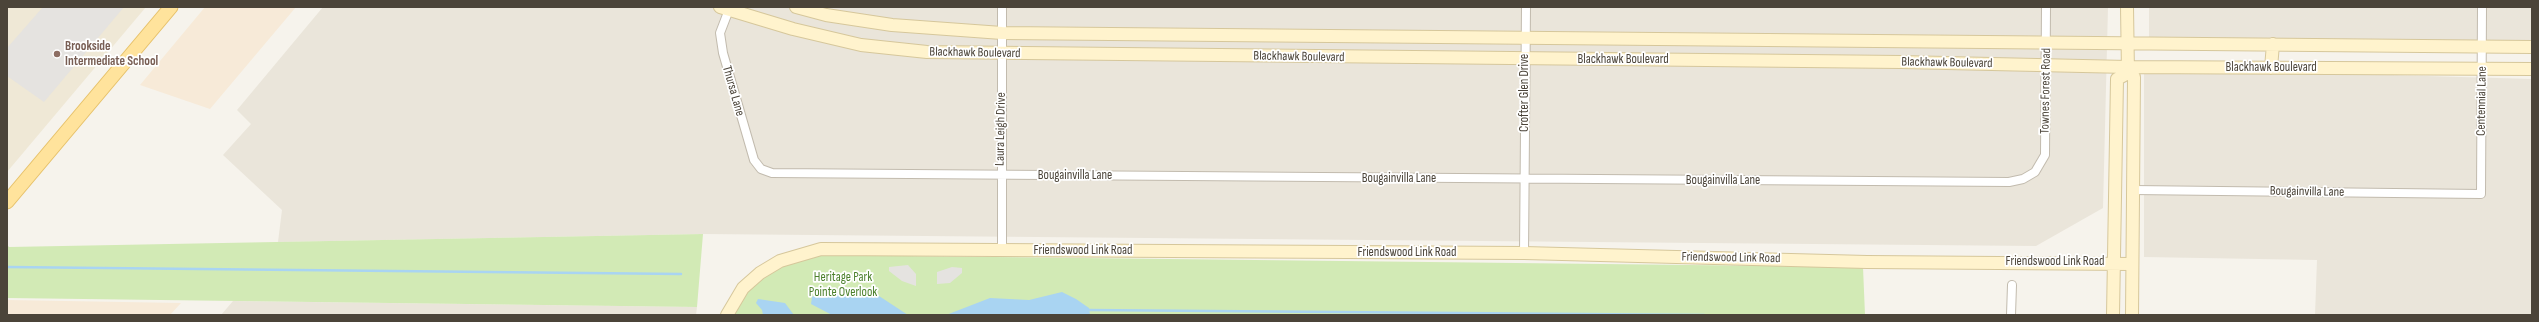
<!DOCTYPE html>
<html>
<head>
<meta charset="utf-8">
<style>
  body { margin:0 }
  #map { position:relative; width:2539px; height:322px; overflow:hidden; background:#f6f3ec; font-family:"Sofia Sans Condensed",sans-serif }
  canvas { display:block }
  .frame { position:absolute; inset:0; border:8px solid #4b4439; pointer-events:none }
</style>
</head>
<body>
<div id="map">
<canvas width="2539" height="322"></canvas>
<div class="frame"></div>
</div>
<script>
const g = document.querySelector('canvas').getContext('2d');
g.lineJoin = 'round';
function fill(path, color) { g.fillStyle = color; g.fill(path, 'evenodd'); }
const shape = rows => new Path2D(rows.map(r => 'M' + r).join(''));
function stroke(path, color, width, dash) { g.strokeStyle = color; g.lineWidth = width; g.lineCap = dash ? 'butt' : 'round'; g.setLineDash(dash || []); g.stroke(path); }
function label(font, color, halo, rows, align = 'center') {
  g.font = font + ' "Sofia Sans Condensed",sans-serif'; g.lineWidth = 3.5; g.setLineDash([]); g.textBaseline = 'middle'; g.strokeStyle = halo; g.fillStyle = color; for (const [text, x, y, turn = 0] of rows) {
    g.save(); g.translate(x, y); g.rotate((+turn || 0) * Math.PI / 180); g.textAlign = isNaN(turn) ? turn : align; if (halo) g.strokeText(text, 0, 0); g.fillText(text, 0, 0); g.restore();
  }
}
fill(shape([
  [323,7,2108,7,2103,208,2036,246,703,234,278,242,282,210,223,155,251,124,237,110],
  [2149,7,2532,7,2532,42,2149,37],
  [2144,68,2532,79,2532,315,2315,315,2317,260,2144,257],
  [233,301,697,307,696,315,221,315]
]), '#eae5da');
fill(shape([
  [205,7,296,7,210,109,140,85],
  [7,300,181,303,170,315,7,315]
]), '#f7ead8');
fill(shape([
  [7,7,146,7,7,172]
]), '#efe8d6');
fill(shape([
  [703,234,697,307,7,298,7,245,9,247],
  [821,255,1863,267,1865,315,733,315,746,294,765,276,784,264]
]), '#d2eab5');
fill(shape([
  [43,7,124,7,44,102,7,76,7,48],
  [908,265,916,274,916,286,902,281,889,271,889,267],
  [952,267,962,268,962,273,950,283,937,284,937,272]
]), '#e5e3e0');
fill(shape([
  [852,292,879,296,908,315,832,315,811,304,812,297,816,295],
  [1062,292,1076,299,1089,308,1090,315,946,315,990,298,1029,300],
  [758,299,785,303,794,315,763,315,762,310,756,303]
]), '#a9d4f2');
stroke(shape([
  [7,267,681,274],
  [1087,310,1704,315]
]), '#a9d4f2', 2.5);
const street = shape([
  [730,7,720,33,723,53,754,160,761,169,772,173,2009,182,2023,179,2035,172,2045,155,2046,7],
  [2133,190,2481,194,2482,7],
  [1002,250,1002,7],
  [1524,253,1526,7],
  [2011,315,2012,285]
]);
const secondary = shape([
  [720,7,793,29,861,45,927,52,1901,62,2128,67,2532,69],
  [796,7,826,15,892,25,1002,33,2532,47],
  [2127,7,2128,73,2134,77,2132,315],
  [2271,68,2273,44],
  [727,315,743,288,760,273,780,261,821,249,1524,253,1867,262,2131,264],
  [2113,315,2117,79,2128,73,2128,67]
]);
const primary = shape([
  [7,202,171,7]
]);
stroke(street, '#c2bbae', 10);
stroke(secondary, '#d6c79b', 14);
stroke(primary, '#e6c16a', 15);
stroke(street, '#fff', 8);
stroke(secondary, '#fff3cd', 12);
stroke(primary, '#ffe39c', 13);
for (const [x, y, r, color] of [
  [57,54,4,"#8d6e63"]
]) { const dot = new Path2D(); dot.arc(x, y, r, 0, 2 * Math.PI); g.fillStyle = color; g.fill(dot); stroke(dot, '#fff', 1.5); }
label('bold 13px', '#785e54', '#fff', [
  ["Brookside",65,47],
  ["Intermediate School",65,62]
], 'left');
label('13px', '#4b4439', '#fff', [
  ["Blackhawk Boulevard",975,53,1],
  ["Blackhawk Boulevard",1299,57,1],
  ["Blackhawk Boulevard",1623,60],
  ["Blackhawk Boulevard",1947,63,1],
  ["Blackhawk Boulevard",2271,68],
  ["Thursa Lane",733,91,74],
  ["Townes Forest Road",2046,91,-89],
  ["Crofter Glen Drive",1525,93,-90],
  ["Centennial Lane",2482,101,-89],
  ["Laura Leigh Drive",1001,129,-89],
  ["Bougainvilla Lane",1075,176],
  ["Bougainvilla Lane",1399,179],
  ["Bougainvilla Lane",1723,181],
  ["Bougainvilla Lane",2307,192,1],
  ["Friendswood Link Road",1083,251],
  ["Friendswood Link Road",1407,253],
  ["Friendswood Link Road",1731,258,1],
  ["Friendswood Link Road",2055,262]
]);
label('13px', '#4a7f2a', '#fff', [
  ["Heritage Park",843,278],
  ["Pointe Overlook",843,293]
]);
</script>
</body>
</html>
